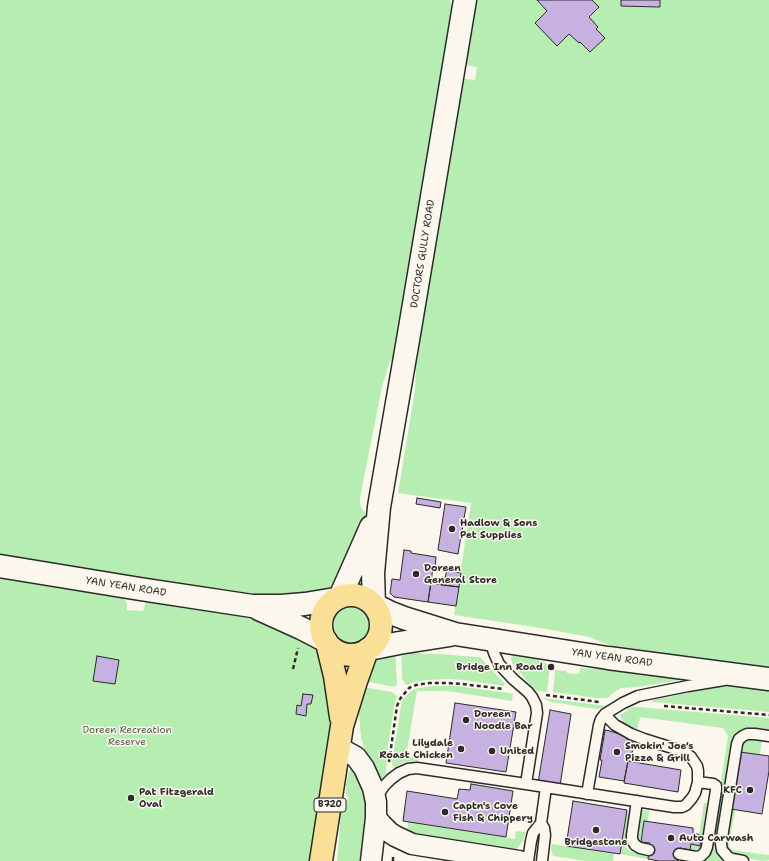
<!DOCTYPE html>
<html>
<head>
<meta charset="utf-8">
<style>
  body { margin:0 }
  canvas { display:block; background:#fbf7ec }
</style>
</head>
<body>
<canvas width="769" height="861"></canvas>
<script>
const g = document.querySelector('canvas').getContext('2d');
g.lineJoin = 'round';
function fill(path, color) { g.fillStyle = color; g.fill(path, 'evenodd'); }
const shape = rows => new Path2D(rows.map(r => 'M' + r).join(''));
function stroke(path, color, width, dash) { g.strokeStyle = color; g.lineWidth = width; g.lineCap = dash ? 'butt' : 'round'; g.setLineDash(dash || []); g.stroke(path); }
function label(font, color, halo, rows, align = 'center') {
  g.font = font + ' "Shantell Sans",sans-serif'; g.lineWidth = 3; g.setLineDash([]); g.textBaseline = 'middle'; g.strokeStyle = halo; g.fillStyle = color; for (const [text, x, y, turn = 0] of rows) {
    g.save(); g.translate(x, y); g.rotate((+turn || 0) * Math.PI / 180); g.textAlign = isNaN(turn) ? turn : align; if (halo) g.strokeText(text, 0, 0); g.fillText(text, 0, 0); g.restore();
  }
}
fill(shape([
  [0,0,450,0,453,10,401,340,389,364,382,387,360,498,360,504,361,507,367,515,362,531,334,583,329,588,324,591,282,596,246,594,227,592,0,554],
  [471,0,769,0,769,669,626,649,617,648,589,637,541,628,454,615,471,503,398,493,415,390,416,370,415,361,461,79,466,79,475,80,477,67,470,66,464,64],
  [0,572,122,596,127,603,127,610,143,611,146,602,149,599,248,615,318,646,332,706,331,729,314,861,0,861],
  '334 625a18 18 0 1 1 36 0a18 18 0 1 1-36 0Z',
  [401,649,412,652,425,654,441,654,462,656,480,657,505,684,504,686,463,680,448,679,426,680,412,683,408,685,406,685,403,681,402,678],
  [395,651,397,684,395,687,364,681,373,662,377,657],
  [513,656,535,659,550,665,547,692,534,690,529,683,524,677,512,663,511,658],
  [614,667,687,676,682,679,675,681,637,687,621,688,617,690,607,698,596,698,553,692,555,670,567,671,567,673,579,674,580,668,597,669],
  [434,686,457,686,508,693,513,694,512,701,447,691,417,691,406,756,418,758,418,761,405,762,393,768,392,764,393,755,402,700,410,692,414,689,419,688],
  [724,686,736,686,769,687,769,712,653,702,652,700],
  [363,687,392,692,397,696,394,707,387,753,386,774,379,782,368,760,361,738,359,714],
  [542,698,591,704,607,706,604,708,596,709,551,702],
  [632,707,637,707,769,718,769,732,746,729,738,732,733,740,732,740,714,849,717,850,720,857,725,861,704,861,707,859,710,855,711,849,728,736,723,728,640,717,637,730,632,729,627,726,623,722,620,715],
  [748,739,762,739,760,755,740,752,742,744,745,741],
  [352,765,368,798,363,861,337,861,341,812,345,803,349,797,346,795,346,784,350,768],
  [704,803,709,803,703,843,700,849,695,850,690,850,691,844,699,846,701,835,699,835],
  [731,809,735,810,729,845,731,850,769,855,769,860,763,861,739,857,731,853,728,849,726,844],
  [642,810,649,811,648,821,644,821,641,842,639,841,637,839,637,836],
  [626,813,630,814,626,839,626,847,628,850,632,852,648,855,648,859,620,854],
  [408,822,515,839,516,831,526,832,523,841,516,850,407,833],
  [552,844,614,854,613,861,586,861,553,856,551,850]
]), '#b6eeb2');
const building = shape([
  [537,0,592,0,599,7,589,17,598,27,596,29,605,38,590,52,580,42,579,43,569,34,557,46,535,23,547,11,537,0],
  [621,0,660,0,660,7,621,6,621,0],
  [417,498,441,502,440,508,416,504,417,498],
  [445,504,466,507,458,554,438,550,445,504],
  [404,550,411,551,411,553,436,557,435,569,433,568,428,602,394,597,390,593,392,579,400,580,404,550],
  [447,570,461,573,459,587,441,585,442,577,445,578,447,570],
  [431,583,459,587,456,606,428,602,431,583],
  [97,656,119,660,115,684,93,681,97,656],
  [303,694,313,695,311,704,307,704,306,716,296,714,297,705,301,706,303,694],
  [455,703,516,712,506,772,446,763,455,703],
  [550,710,571,714,560,786,538,783,550,710],
  [605,730,610,731,622,735,635,744,629,761,628,761,624,781,599,777,602,760,600,760,605,730],
  [740,752,769,756,769,771,762,814,731,809,740,752],
  [628,761,681,770,678,792,624,783,628,761],
  [471,784,513,791,506,837,403,821,407,791,457,799,459,789,470,790,471,784],
  [573,801,627,810,620,854,566,846,573,801],
  [644,821,693,828,693,833,701,835,700,846,691,844,690,850,680,848,678,861,659,861,648,859,650,843,641,842,644,821]
]);
fill(building, '#c6b1e0');
stroke(building, '#2b2b2b', 1);
const lane = shape([
  [490,639,494,653,499,664,513,679,528,692,532,697,536,705,537,713,526,784],
  [587,794,599,725,601,719,605,714,623,703,638,696,688,686,724,680],
  [376,798,384,786,391,779,399,773,408,769,417,768,526,784,674,807,682,807,686,805,692,798,695,793,698,782,698,771,697,766,691,757,682,751,644,739,631,734,615,725,609,719,605,714],
  [637,801,632,835,632,840,635,845,640,848,649,850],
  [541,823,546,787],
  [679,854,696,857,701,856,705,852,707,847,716,790,716,786,713,784,698,782],
  [528,861,531,841,533,833,541,823,544,828,545,835,542,861],
  [743,861,732,859,728,857,722,850,721,844,737,744,739,739,743,736,747,734,755,734,769,736]
]);
const street = shape([
  [339,748,347,752,356,757,364,768,373,788,376,802,376,818,371,861],
  [376,818,383,826,389,832,395,836,412,844,519,861]
]);
const secondary = shape([
  [0,566,140,589,252,606,281,606,305,604,335,599],
  [340,597,364,543,371,527],
  [374,604,373,573,379,507,409,334,465,0],
  [375,605,391,613,404,618,455,634,608,658,769,679],
  [259,609,301,628,326,641],
  [369,649,399,643,450,635]
]);
const primary = shape([
  '321 625a30 30 0 1 1 60 0a30 30 0 1 1-60 0Z',
  [327,643,335,676,341,717],
  [321,861,342,726,356,681,367,650]
]);
stroke(lane, '#2b2b2b', 13);
stroke(street, '#2b2b2b', 23);
stroke(secondary, '#2b2b2b', 25);
stroke(primary, '#2b2b2b', 25);
stroke(shape([
  [293,669,298,648],
  [546,695,599,702],
  [664,706,769,715],
  [389,762,397,706,400,699,409,688,416,685,429,683,447,683,462,684,504,689],
  [393,861,393,855]
]), '#2b2b2b', 2.5, [4, 3]);
stroke(lane, '#fbf7ec', 10);
stroke(street, '#fbf7ec', 20);
stroke(secondary, '#fbf7ec', 22);
stroke(primary, '#fadf96', 22);
for (const [x, y, r, color] of [
  [452,529,4,"#2b2b2b"],
  [416,574,4,"#2b2b2b"],
  [551,667,4,"#2b2b2b"],
  [466,720,4,"#2b2b2b"],
  [461,749,4,"#2b2b2b"],
  [492,751,4,"#2b2b2b"],
  [617,752,4,"#2b2b2b"],
  [750,790,4,"#2b2b2b"],
  [131,798,4,"#2b2b2b"],
  [445,812,4,"#2b2b2b"],
  [596,830,4,"#2b2b2b"],
  [671,838,4,"#2b2b2b"]
]) { const dot = new Path2D(); dot.arc(x, y, r, 0, 2 * Math.PI); g.fillStyle = color; g.fill(dot); stroke(dot, '#fbf7ec', 1.5); }
for (const [x, y, w] of [
  [330,805,32]
]) { const box = new Path2D(); box.roundRect(x - w / 2, y - 7, w, 14, 3); g.fillStyle = '#fbf7ec'; g.fill(box); stroke(box, '#2b2b2b', 1); }
label('bold 9px', '#2b2b2b', null, [
  ["B720",330,805]
]);
label('10px', '#2b2b2b', '#fbf7ec', [
  ["DOCTORS GULLY ROAD",423,254,-81],
  ["YAN YEAN ROAD",126,587,9],
  ["YAN YEAN ROAD",612,658,8]
]);
label('bold 10px', '#2b2b2b', '#fbf7ec', [
  ["Hadlow & Sons",460,523],
  ["Pet Supplies",460,535],
  ["Doreen",424,568],
  ["General Store",424,580],
  ["Bridge Inn Road",543,667,"right"],
  ["Doreen",474,714],
  ["Noodle Bar",474,726],
  ["Lilydale",453,743,"right"],
  ["Roast Chicken",453,755,"right"],
  ["Smokin' Joe's",625,746],
  ["Pizza & Grill",625,758],
  ["United",500,751],
  ["KFC",742,790,"right"],
  ["Pat Fitzgerald",139,792],
  ["Oval",139,804],
  ["Captn's Cove",453,806],
  ["Fish & Chippery",453,818],
  ["Auto Carwash",679,838],
  ["Bridgestone",596,842,"center"]
], 'left');
label('10px', '#4e5c4d', '#fbf7ec', [
  ["Doreen Recreation",127,730],
  ["Reserve",127,742]
]);
</script>
</body>
</html>
